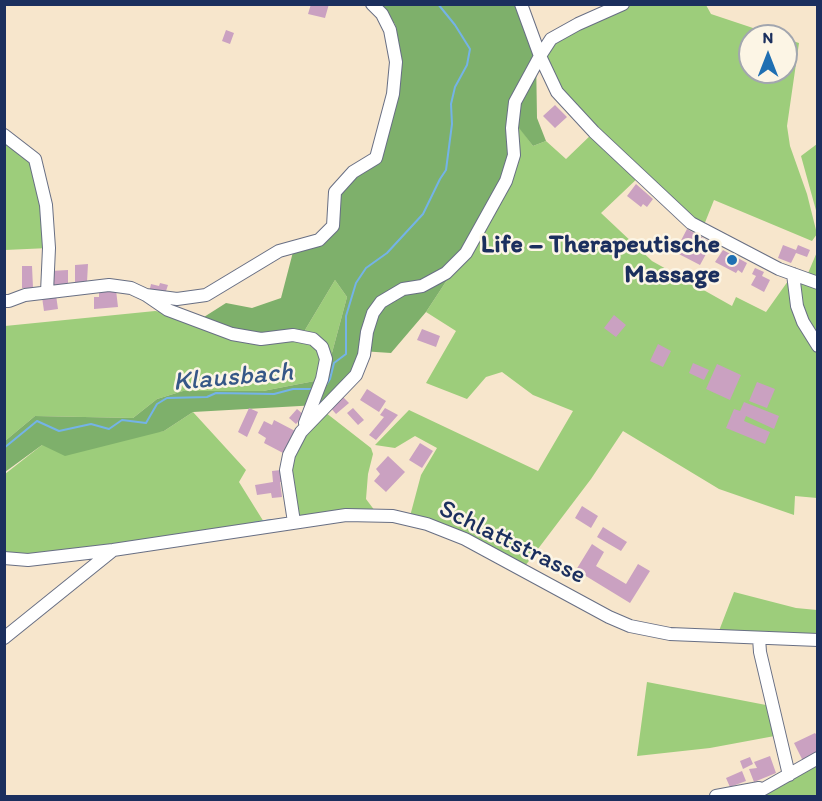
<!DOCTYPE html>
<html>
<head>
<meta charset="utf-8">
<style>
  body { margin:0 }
  #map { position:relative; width:822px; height:801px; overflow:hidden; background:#f7e6cc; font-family:Itim,sans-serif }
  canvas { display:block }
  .frame { position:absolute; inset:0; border:6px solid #1b2f5e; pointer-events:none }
  .north { position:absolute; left:738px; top:24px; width:60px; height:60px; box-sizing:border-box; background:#fcf5e5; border:2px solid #a2a6af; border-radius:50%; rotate:0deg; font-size:16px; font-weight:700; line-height:24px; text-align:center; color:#1b2f5e }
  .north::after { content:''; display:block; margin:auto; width:21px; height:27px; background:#1f6fb2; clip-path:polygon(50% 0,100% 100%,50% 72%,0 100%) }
</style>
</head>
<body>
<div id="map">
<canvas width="822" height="801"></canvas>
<div class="frame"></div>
<div class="north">N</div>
</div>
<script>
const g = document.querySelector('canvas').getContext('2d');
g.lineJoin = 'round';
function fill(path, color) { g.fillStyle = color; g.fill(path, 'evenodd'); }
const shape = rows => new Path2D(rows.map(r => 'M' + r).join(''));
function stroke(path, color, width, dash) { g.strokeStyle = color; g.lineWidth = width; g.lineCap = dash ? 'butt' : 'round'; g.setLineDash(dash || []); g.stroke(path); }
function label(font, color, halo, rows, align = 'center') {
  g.font = font + ' Itim,sans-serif'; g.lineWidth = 5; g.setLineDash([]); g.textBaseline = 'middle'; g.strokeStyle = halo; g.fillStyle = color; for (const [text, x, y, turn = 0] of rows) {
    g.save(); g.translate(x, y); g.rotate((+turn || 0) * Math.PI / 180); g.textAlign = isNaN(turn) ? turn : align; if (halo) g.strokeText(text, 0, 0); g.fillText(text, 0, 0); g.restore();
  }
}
fill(shape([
  [627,4,706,5,711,14,777,36,750,36,750,72,786,72,786,39,799,43,787,126,790,146,807,194,817,234,812,241,714,200,702,230,641,175,601,213,652,261,732,306,736,297,766,312,793,274,806,278,817,252,817,498,795,496,794,515,719,489,623,431,591,479,522,570,409,520,421,475,437,448,415,436,395,448,375,445,409,410,538,471,573,411,533,395,502,372,486,377,467,399,426,383,456,331,426,312,449,277,519,127,533,146,546,141,566,159,594,132,563,91,545,59,554,44],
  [5,135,35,159,49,248,5,250],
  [817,144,817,214,801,156],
  [335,280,347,297,325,379,263,391,183,391,157,399,133,418,35,416,5,441,5,326,155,311,204,317,232,331,305,330],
  [321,409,371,448,373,454,368,474,366,499,378,515,294,522,289,455],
  [193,412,246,470,239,482,267,527,5,557,5,474,42,445,164,431],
  [734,592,796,608,817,610,817,640,717,636],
  [647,682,766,705,780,735,710,748,637,756],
  [817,758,817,796,752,796]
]), '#9dcd7b');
fill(shape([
  [377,5,518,5,536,56,537,118,546,141,533,146,519,128,509,152,496,190,449,277,426,312,391,353,361,351,347,379,318,405,193,412,164,431,65,456,42,445,5,472,5,441,35,416,133,418,157,399,183,391,263,391,325,379,347,297,335,280,305,330,264,336,232,331,204,317,226,303,252,308,281,298,293,252,335,227,338,192,354,173,379,162,400,63,395,24]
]), '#7eb06b');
stroke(shape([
  [326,385,330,379,334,363,346,354,346,316,356,283,366,268,387,253,423,214,440,179,446,170,452,124,451,104,455,87,467,65,470,49,455,25,438,4],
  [4,448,37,421,59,431,91,424,109,429,122,420,146,423,157,404,167,398,207,397,216,393,274,394,293,389,311,389],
  [253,523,271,520]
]), '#74b3e7', 2);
fill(shape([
  [311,4,329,4,325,18,308,14],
  [226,30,234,33,230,44,222,41],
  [555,105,567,117,555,128,543,116],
  [636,184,653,199,647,207,643,204,641,207,627,196],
  [687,229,712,243,700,265,675,252],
  [783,245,796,250,798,245,810,250,807,257,796,253,791,263,778,258],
  [723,250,747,263,742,273,738,270,736,273,715,262],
  [88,264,87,282,75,283,75,265],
  [22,266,32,266,33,288,22,288],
  [755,268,764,272,762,276,770,280,764,292,751,285,756,276,752,274],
  [68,270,68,287,50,288,50,271],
  [160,283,168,285,164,297,149,293,151,284,159,286],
  [116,290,118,307,94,309,94,297,99,297,99,291],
  [56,295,58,309,44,311,42,297],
  [614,315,626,325,616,337,604,328],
  [422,329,440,336,436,347,417,340],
  [658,344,671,351,663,367,650,361],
  [693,363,709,370,704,380,689,373],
  [717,364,741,375,730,400,706,389],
  [757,382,775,389,767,408,749,401],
  [367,389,386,401,379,412,360,400],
  [341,395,349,403,336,414,329,406],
  [744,402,779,416,774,429,746,416,744,421,770,432,765,444,726,428,734,409,740,411],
  [249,408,258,412,247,437,238,432],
  [353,408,364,420,358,425,347,413],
  [385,408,398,415,376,440,369,435,384,417,380,415],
  [297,409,304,415,296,424,289,418],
  [274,420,297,432,285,454,264,443,266,438,258,433,264,421,272,425],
  [420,443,433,451,422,468,409,460],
  [388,456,405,472,386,492,374,481,380,474,376,469],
  [281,470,283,482,280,482,282,497,272,498,271,493,257,495,255,485,273,482,272,471],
  [582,506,598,516,591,528,575,518],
  [603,527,627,542,621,551,597,537],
  [592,544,604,552,596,566,626,584,638,564,650,571,630,603,576,570],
  [815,733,818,737,818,754,803,761,794,743],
  [770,756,776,773,754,782,749,769,757,768,754,762],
  [750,757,753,764,743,769,740,761],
  [742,771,746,781,730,787,726,778]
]), '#caa1c1');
const minor = shape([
  [521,4,540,56,557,92,594,132,691,223,779,269,818,283],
  [4,135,35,159,46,205,49,248,47,292],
  [793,274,797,306,803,322,818,346],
  [146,295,177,299,206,295,279,251,319,240,333,226,335,192,353,172,376,158,393,94,396,62,390,30,382,14,372,4],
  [4,301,9,301,25,295,109,285,131,288,146,295,168,310,232,334,261,339,293,335,313,339,322,347,326,359,322,379,305,423],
  [294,522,286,470,289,455,301,432,356,375,364,355,367,332,373,313,381,302,403,289,422,286,446,273,466,253,506,181,514,155,512,128,515,102,540,56,551,39,578,24,623,4],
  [4,558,28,560,113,550,346,515,393,516,427,524,465,539,609,617,630,626,670,634,818,640],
  [4,638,112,551],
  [759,638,760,652,789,775],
  [716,796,759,788],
  [751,796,818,758]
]);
stroke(minor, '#686f84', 14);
stroke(minor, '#fff', 12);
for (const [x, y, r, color] of [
  [732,260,6,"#1f6fb2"]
]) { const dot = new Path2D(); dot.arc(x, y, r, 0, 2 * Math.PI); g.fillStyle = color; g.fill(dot); stroke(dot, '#fcf5e5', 2); }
label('bold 26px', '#1b2f5e', '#fcf5e5', [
  ["Life – Therapeutische",720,245],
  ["Massage",720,275]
], 'right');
label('26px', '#1b2f5e', '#fcf5e5', [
  ["Schlattstrasse",512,543,26]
]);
label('italic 27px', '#365787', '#fcf5e5', [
  ["Klausbach",233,378,-5]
]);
</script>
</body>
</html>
